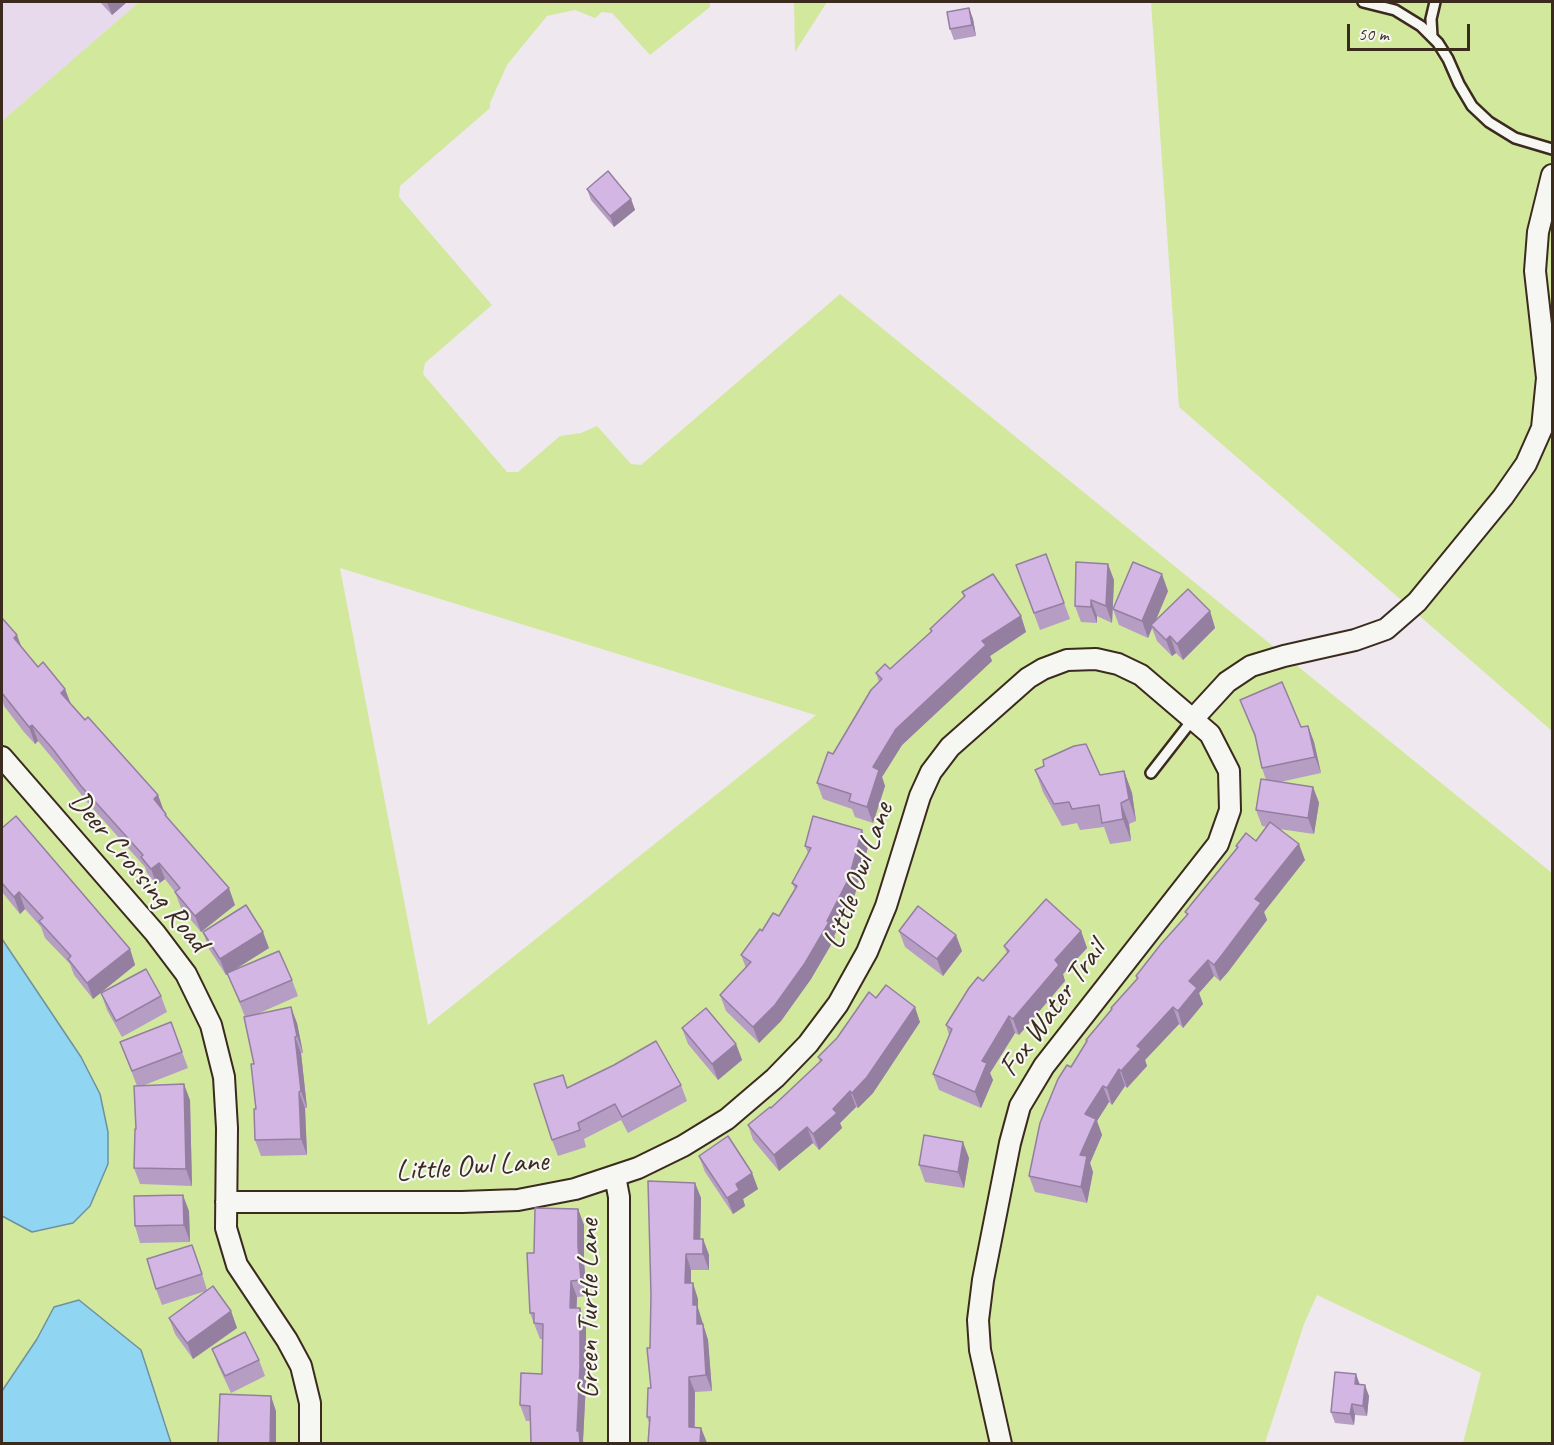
<!DOCTYPE html>
<html>
<head>
<meta charset="utf-8">
<style>
  body { margin:0 }
  #map { position:relative; width:1554px; height:1445px; overflow:hidden; background:#efe9ef; font-family:Caveat,sans-serif }
  canvas { display:block }
  .frame { position:absolute; inset:0; border:3px solid #3b2a1e; pointer-events:none }
  .scale { position:absolute; left:1347px; top:24px; width:123px; height:27px; box-sizing:border-box; border:3px solid #3b2a1e; border-top:0; padding-left:8px; font-size:18px; line-height:21px; white-space:nowrap; color:#3b2a1e; -webkit-text-stroke:4px #f6f6f2; paint-order:stroke }
</style>
</head>
<body>
<div id="map">
<canvas width="1554" height="1445"></canvas>
<div class="frame"></div>
<div class="scale">50 m</div>
</div>
<script>
const g = document.querySelector('canvas').getContext('2d');
g.lineJoin = 'round';
function fill(path, color) { g.fillStyle = color; g.fill(path, 'evenodd'); }
const shape = rows => new Path2D(rows.map(r => 'M' + r).join(''));
function stroke(path, color, width, dash) { g.strokeStyle = color; g.lineWidth = width; g.lineCap = dash ? 'butt' : 'round'; g.setLineDash(dash || []); g.stroke(path); }
function label(font, color, halo, rows, align = 'center') {
  g.font = font + ' Caveat,sans-serif'; g.lineWidth = 4.5; g.setLineDash([]); g.textBaseline = 'middle'; g.strokeStyle = halo; g.fillStyle = color; for (const [text, x, y, turn = 0] of rows) {
    g.save(); g.translate(x, y); g.rotate((+turn || 0) * Math.PI / 180); g.textAlign = isNaN(turn) ? turn : align; if (halo) g.strokeText(text, 0, 0); g.fillText(text, 0, 0); g.restore();
  }
}
fill(shape([
  [2,2,139,2,2,121]
]), '#e7daec');
fill(shape([
  [139,2,710,2,710,7,650,55,612,13,602,12,595,18,575,10,547,16,507,65,490,103,490,108,400,186,399,197,492,305,425,363,423,374,507,472,518,472,560,436,581,433,597,426,631,464,641,465,840,294,1552,873,1552,1443,1463,1443,1481,1373,1317,1295,1304,1324,1265,1443,171,1443,165,1421,54,1307,37,1339,2,1391,2,1216,32,1232,90,1206,108,1164,108,1133,81,1057,2,939,2,121],
  [340,568,815,715,816,715,428,1025],
  [794,2,827,2,795,52],
  [1151,2,1552,2,1552,731,1179,407]
]), '#d2e89d');
const water = shape([
  [2,939,81,1057,100,1094,108,1132,108,1164,90,1206,73,1223,32,1232,2,1216,2,939],
  [79,1300,141,1350,171,1443,2,1443,2,1391,37,1339,54,1307,79,1300]
]);
fill(water, '#90d6f2');
stroke(water, '#6e919d', 1.5);
const lane = shape([
  [1363,2,1395,10,1421,26,1438,43,1448,59,1459,84,1472,106,1489,122,1515,138,1552,149],
  [1432,37,1431,19,1435,2],
  [1151,773,1193,719]
]);
const street = shape([
  [1193,719,1227,682,1251,666,1284,656,1355,640,1386,629,1417,602,1503,497,1526,464,1542,428,1547,378,1535,271,1538,232,1552,175],
  [2,757,155,933,186,974,211,1025,224,1077,227,1128,226,1228,237,1265,287,1340,301,1366,310,1403,310,1444],
  [615,1176,619,1197,619,1444],
  [226,1202,462,1202,518,1200,575,1189,638,1168,683,1146,727,1119,775,1078,808,1044,838,1004,867,952,886,906,920,796,931,772,950,747,1028,678,1043,669,1067,660,1096,659,1118,664,1141,675,1210,734,1229,771,1230,810,1218,844,1044,1066,1020,1106,1010,1143,983,1280,978,1320,980,1350,1001,1444]
]);
stroke(lane, '#3b2a1e', 14);
stroke(street, '#3b2a1e', 24);
stroke(lane, '#f6f6f2', 9);
stroke(street, '#f6f6f2', 20);
fill(shape([
  [100,2,127,2,112,15],
  [969,8,973,19,976,36,954,40,950,29],
  [587,189,631,199,635,210,614,227,591,200],
  [1046,554,1070,619,1040,630,1016,565],
  [1114,580,1112,623,1097,616,1097,623,1081,622,1075,606],
  [1168,591,1155,622,1210,611,1215,628,1183,660,1176,653,1172,656,1157,641,1152,628,1148,638,1119,625,1113,609],
  [962,592,1021,616,1026,632,990,656,992,661,902,745,882,777,885,786,873,823,855,817,852,809,823,799,817,783,833,754,879,682,876,673,890,669,931,632,930,629,964,597],
  [2,618,21,646,38,667,65,689,71,704,158,795,164,811,168,818,235,905,201,932,181,908,175,892,165,879,157,885,147,873,145,867,87,802,58,765,38,741,35,744,24,732,4,706,2,698],
  [1240,700,1301,727,1308,726,1314,742,1321,773,1280,782,1313,787,1319,803,1314,834,1279,829,1305,860,1264,912,1267,920,1228,972,1220,981,1214,976,1199,993,1203,1004,1183,1028,1179,1024,1145,1060,1147,1066,1127,1088,1125,1086,1112,1105,1109,1102,1097,1121,1102,1135,1090,1163,1093,1172,1087,1203,1035,1192,1029,1176,1071,1067,1087,1042,1086,1040,1112,1010,1111,1008,1137,979,1136,976,1187,916,1185,912,1237,848,1236,846,1256,841,1267,827,1262,826,1256,810,1266,780,1262,768,1256,740],
  [1035,770,1100,775,1124,771,1132,793,1136,821,1129,824,1131,841,1110,844,1104,827,1080,830,1077,823,1062,826,1043,792],
  [2,828,130,949,135,965,93,999,74,975,70,964,45,938,41,927,25,909,20,914,2,892],
  [805,846,868,847,855,894,834,936,835,938,811,979,781,1021,759,1043,726,1011,720,995,746,968,741,955,762,931,779,916,795,889,792,883,808,853],
  [899,931,962,951,943,976,905,947],
  [1081,931,1087,948,1063,974,1065,981,1019,1035,1015,1033,990,1073,993,1080,981,1108,939,1090,933,1074,949,1035,946,1025,1007,953,1004,946],
  [203,932,269,948,234,970,292,980,298,996,255,1015,297,1023,303,1053,301,1053,307,1108,305,1108,307,1155,261,1156,255,1140,256,1109,254,1064,245,1017,228,974,226,975,209,949],
  [101,993,161,996,167,1012,122,1037,107,1010],
  [876,998,920,1022,873,1093,858,1108,856,1107,840,1123,842,1128,819,1150,813,1143,779,1171,753,1140,748,1125,771,1108,820,1062,818,1057],
  [171,1022,188,1068,142,1086,190,1100,192,1186,140,1184,134,1168,136,1129,137,1086,120,1042],
  [682,1028,736,1044,742,1060,718,1080,688,1044],
  [563,1075,567,1088,681,1085,687,1101,628,1133,621,1120,584,1139,586,1147,558,1156,552,1140],
  [699,1156,752,1173,758,1189,743,1199,745,1206,733,1214,705,1172],
  [969,1158,964,1188,925,1182,919,1165],
  [695,1183,701,1198,700,1239,703,1239,709,1255,709,1270,691,1270,691,1283,698,1299,698,1308,708,1340,712,1391,695,1392,695,1427,701,1428,707,1443,648,1443,649,1423,647,1417,651,1388,650,1348],
  [578,1209,584,1225,584,1262,587,1296,577,1297,576,1308,586,1324,586,1382,583,1441,531,1421,526,1421,520,1405,542,1374,543,1339,540,1339,530,1313],
  [189,1211,190,1242,140,1243,135,1226],
  [198,1261,207,1290,231,1311,237,1328,193,1359,175,1334,169,1318,206,1291,162,1305,156,1289],
  [212,1349,259,1360,265,1376,231,1393,218,1365],
  [1360,1384,1369,1396,1367,1416,1355,1415,1354,1425,1335,1423,1331,1412]
]), '#b59dc4');
fill(shape([
  [107,2,127,2,112,15],
  [969,8,973,19,976,36,972,25],
  [631,199,635,210,614,227,610,216],
  [1108,564,1114,580,1112,623,1106,606],
  [1162,574,1168,591,1153,627,1151,625,1152,628,1148,638,1142,621],
  [1091,600,1097,616,1097,623,1091,607],
  [1210,611,1215,628,1183,660,1177,644],
  [1021,616,1026,632,990,656,992,661,902,745,882,777,885,786,873,823,867,807,873,767,896,729,982,641],
  [17,635,23,651,14,638],
  [1170,636,1176,653,1172,656,1166,640],
  [65,689,71,705,61,693],
  [32,725,38,741,35,744,29,727],
  [1308,726,1314,742,1321,773,1315,757],
  [1124,771,1132,793,1136,821,1129,799],
  [1313,787,1319,803,1314,834,1308,818],
  [158,795,164,812,154,799],
  [1121,803,1129,824,1131,841,1123,819],
  [862,830,868,847,855,894,834,936,835,938,811,979,781,1021,759,1043,753,1027,827,921],
  [1299,844,1305,860,1264,912,1267,920,1228,972,1220,981,1214,965,1255,899],
  [159,863,165,879,157,885,151,869],
  [229,888,235,905,201,932,195,916],
  [19,892,25,909,20,914,14,897],
  [1081,931,1087,948,1063,974,1065,981,1019,1035,1013,1019,1055,960],
  [263,932,269,948,226,975,220,959],
  [956,935,962,951,943,976,937,959],
  [130,949,135,965,93,999,87,983],
  [1208,960,1214,976,1199,993,1203,1004,1183,1028,1178,1011,1189,981],
  [291,1007,297,1023,303,1053,297,1036],
  [915,1007,920,1022,873,1093,858,1108,852,1093],
  [1173,1007,1179,1024,1145,1060,1147,1066,1127,1088,1121,1071,1137,1046],
  [1009,1016,1015,1033,990,1073,993,1080,981,1108,975,1092,982,1061],
  [295,1037,301,1053,307,1108,301,1091],
  [736,1044,742,1060,718,1080,712,1064],
  [1119,1069,1125,1086,1112,1105,1107,1088],
  [184,1084,190,1100,192,1186,186,1169],
  [1103,1086,1109,1102,1097,1121,1102,1135,1090,1163,1093,1172,1087,1203,1081,1187,1080,1155,1085,1114],
  [850,1091,856,1107,840,1123,842,1128,819,1150,813,1134,833,1109],
  [299,1092,305,1108,307,1155,301,1139],
  [807,1127,813,1143,779,1171,774,1155],
  [963,1142,969,1158,964,1188,958,1172],
  [752,1173,758,1189,743,1199,745,1206,733,1214,727,1198,736,1184],
  [695,1183,701,1198,700,1254,694,1239],
  [183,1195,189,1211,190,1242,184,1225],
  [578,1209,584,1225,584,1262,587,1296,581,1280,578,1246],
  [703,1239,709,1255,709,1270,703,1254],
  [686,1254,691,1270,691,1299,685,1283],
  [571,1281,577,1297,576,1324,570,1308],
  [693,1283,698,1299,698,1308,708,1340,712,1391,706,1375,693,1305],
  [580,1308,586,1324,586,1382,583,1441,584,1443,580,1443,577,1431],
  [231,1311,237,1328,193,1359,187,1343],
  [1356,1374,1360,1385,1355,1384],
  [689,1377,695,1392,694,1443,689,1427],
  [1365,1385,1369,1396,1367,1416,1363,1406],
  [271,1396,276,1411,276,1443,270,1443],
  [1352,1404,1355,1415,1354,1425,1350,1414],
  [701,1428,707,1443,700,1443]
]), '#947fa0');
const building = shape([
  [969,8,972,25,950,29,947,12,969,8],
  [608,171,631,199,610,216,587,189,608,171],
  [1046,554,1064,603,1034,613,1016,565,1046,554],
  [1076,562,1108,564,1106,606,1091,600,1091,607,1075,606,1076,562],
  [1133,562,1162,574,1142,621,1113,609,1133,562],
  [993,574,1021,616,982,641,986,645,896,729,873,767,879,770,867,807,849,801,851,794,817,783,828,752,833,754,871,690,882,679,876,673,885,664,890,669,932,631,930,629,965,596,962,592,993,574],
  [1188,589,1210,611,1177,644,1170,636,1166,640,1151,625,1188,589],
  [2,618,17,635,14,638,38,667,43,662,65,689,61,693,85,720,88,717,158,795,154,799,166,814,165,815,229,888,195,916,175,892,180,888,159,863,151,869,141,857,143,855,81,786,52,748,32,725,29,727,2,693,2,618],
  [1282,682,1301,727,1308,726,1315,757,1262,768,1255,735,1240,700,1282,682],
  [1086,744,1100,775,1124,771,1129,799,1121,803,1123,819,1102,823,1099,805,1072,809,1069,802,1054,804,1035,770,1044,766,1043,760,1074,746,1086,744],
  [1261,779,1313,787,1308,818,1256,810,1261,779],
  [16,816,130,949,87,983,68,959,71,956,39,921,43,918,19,892,14,897,2,883,2,828,16,816],
  [813,816,862,830,849,878,827,921,829,922,805,963,775,1005,753,1027,720,995,751,962,741,955,760,929,762,931,773,913,779,916,797,886,792,883,811,848,805,846,813,816],
  [1270,822,1299,844,1255,899,1261,903,1222,955,1214,965,1208,960,1189,981,1197,988,1178,1011,1173,1007,1137,1046,1141,1049,1121,1071,1119,1069,1107,1088,1103,1086,1085,1114,1096,1119,1080,1155,1087,1156,1081,1187,1029,1176,1040,1123,1058,1079,1067,1065,1071,1067,1087,1041,1086,1040,1112,1009,1111,1008,1138,978,1136,976,1161,944,1188,914,1185,912,1238,847,1236,846,1246,833,1256,841,1270,822],
  [1046,899,1081,931,1055,960,1059,965,1013,1019,1009,1016,982,1061,987,1063,975,1092,933,1074,952,1029,946,1025,969,988,978,977,983,981,1009,951,1004,946,1046,899],
  [246,905,263,932,220,959,203,932,246,905],
  [918,906,956,935,937,959,899,931,918,906],
  [279,951,292,980,240,1002,227,973,279,951],
  [146,969,161,996,116,1021,101,993,146,969],
  [886,985,915,1007,867,1077,852,1093,850,1091,833,1109,837,1113,813,1134,807,1127,774,1155,748,1125,770,1107,771,1108,822,1060,818,1057,837,1038,869,992,876,998,886,985],
  [291,1007,297,1036,295,1037,301,1091,299,1092,301,1139,255,1140,254,1109,256,1109,251,1064,254,1064,244,1017,291,1007],
  [706,1008,736,1044,712,1064,682,1028,706,1008],
  [171,1022,182,1052,132,1071,120,1042,171,1022],
  [656,1041,681,1085,622,1117,615,1104,578,1123,580,1130,552,1140,534,1084,563,1075,567,1088,614,1065,656,1041],
  [184,1084,186,1169,134,1168,135,1129,136,1129,134,1086,184,1084],
  [924,1135,963,1142,958,1172,919,1165,924,1135],
  [728,1136,752,1173,736,1184,739,1190,727,1198,699,1156,728,1136],
  [648,1181,695,1183,694,1239,703,1239,703,1254,686,1254,685,1283,693,1283,693,1305,697,1305,697,1324,703,1324,706,1375,689,1377,689,1427,701,1428,700,1443,648,1443,650,1417,647,1417,648,1388,651,1388,647,1348,650,1348,651,1295,648,1181],
  [183,1195,184,1225,135,1226,134,1196,183,1195],
  [535,1208,578,1209,578,1246,581,1280,571,1281,570,1308,580,1308,580,1366,577,1431,579,1431,580,1443,531,1443,530,1406,520,1405,521,1373,542,1374,543,1324,534,1323,534,1313,530,1313,527,1253,534,1253,535,1208],
  [192,1245,202,1274,156,1289,147,1259,192,1245],
  [213,1286,231,1311,187,1343,169,1318,213,1286],
  [245,1332,259,1360,225,1376,212,1349,245,1332],
  [1335,1372,1356,1374,1355,1384,1365,1385,1363,1406,1352,1404,1350,1414,1331,1412,1335,1372],
  [220,1394,271,1396,270,1443,218,1443,220,1394]
]);
fill(building, '#d3b6e4');
stroke(building, '#947fa0', 1.5);
label('30px', '#3b2a1e', '#f6f6f2', [
  ["Deer Crossing Road",138,872,50],
  ["Little Owl Lane",859,876,-70],
  ["Fox Water Trail",1053,1009,-54],
  ["Little Owl Lane",472,1167,-4],
  ["Green Turtle Lane",589,1309,-90]
]);
</script>
</body>
</html>
